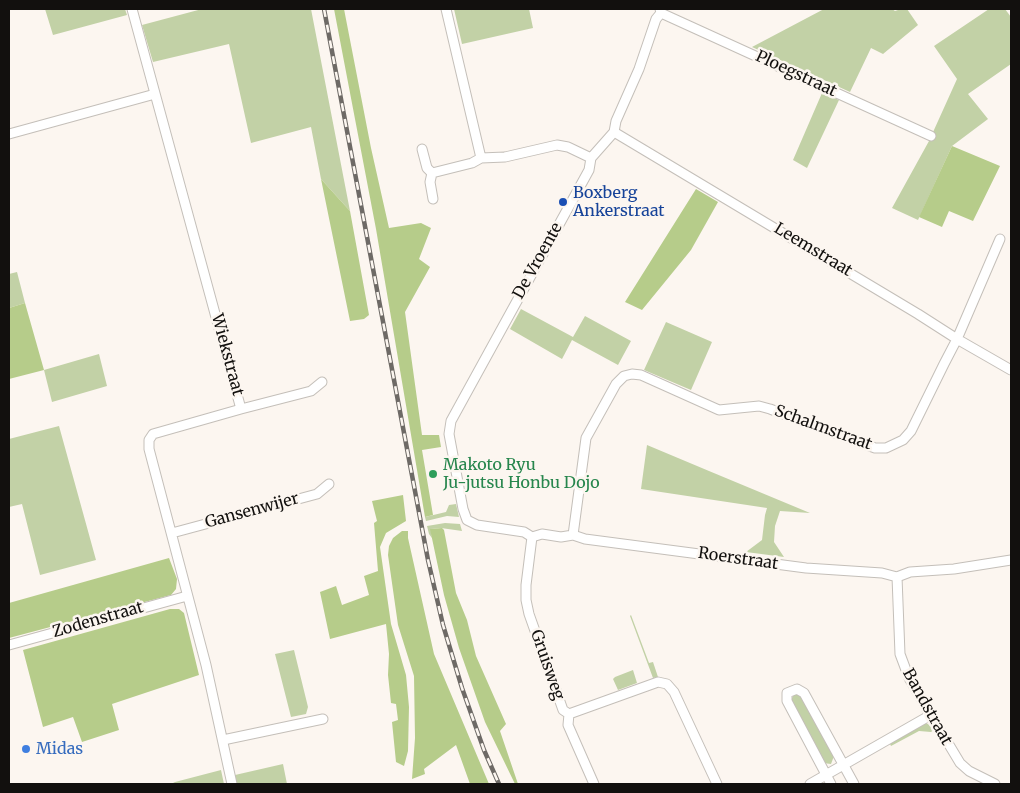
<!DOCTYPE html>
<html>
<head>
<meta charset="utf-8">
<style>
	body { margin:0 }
	#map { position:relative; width:1020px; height:793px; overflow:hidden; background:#fcf6f0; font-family:Merriweather,serif }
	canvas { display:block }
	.frame { position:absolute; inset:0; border:10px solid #12100e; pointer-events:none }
</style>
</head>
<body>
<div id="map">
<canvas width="1020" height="793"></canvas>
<div class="frame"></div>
</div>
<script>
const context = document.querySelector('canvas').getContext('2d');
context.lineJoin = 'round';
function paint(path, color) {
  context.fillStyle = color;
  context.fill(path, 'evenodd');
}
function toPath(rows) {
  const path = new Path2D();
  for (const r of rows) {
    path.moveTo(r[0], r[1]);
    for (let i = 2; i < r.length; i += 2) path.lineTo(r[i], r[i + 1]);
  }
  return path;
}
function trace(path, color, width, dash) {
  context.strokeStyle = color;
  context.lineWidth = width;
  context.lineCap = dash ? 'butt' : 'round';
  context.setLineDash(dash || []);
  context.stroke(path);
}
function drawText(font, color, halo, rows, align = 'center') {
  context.font = font + ' Merriweather,serif';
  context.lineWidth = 5;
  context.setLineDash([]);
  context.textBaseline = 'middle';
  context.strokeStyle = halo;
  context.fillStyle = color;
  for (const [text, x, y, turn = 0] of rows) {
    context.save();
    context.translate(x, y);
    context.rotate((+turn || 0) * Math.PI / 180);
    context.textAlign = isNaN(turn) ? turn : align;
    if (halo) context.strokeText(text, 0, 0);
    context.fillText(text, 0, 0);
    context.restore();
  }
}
const green = toPath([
	[45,9,125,9,127,15,53,35],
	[202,9,311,9,350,211,321,179,311,127,251,143,229,44,153,62,142,25],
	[454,9,529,9,533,28,462,44],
	[824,9,892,9,895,11,901,9,907,9,918,25,883,54,871,48,850,92,752,47],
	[989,9,1005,9,1011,17,1011,64,968,94,988,119,952,146,918,220,892,208,929,141,957,79,934,46],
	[822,93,839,100,807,168,793,160],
	[17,272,25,303,9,308,9,274],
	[521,309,573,337,585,316,631,341,618,365,572,340,562,359,510,329],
	[666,322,712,342,691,390,644,370],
	[99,354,107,386,52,402,44,370],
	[59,426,96,560,40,575,22,504,9,507,9,439],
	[647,445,709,471,810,513,780,511,775,526,774,542,784,557,746,552,762,540,765,515,767,508,641,489],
	[456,504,459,517,447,516,426,521,425,517,446,512,449,505],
	[445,523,460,524,462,531,441,528,431,529,432,538,429,534,427,526],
	[631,615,649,663,653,662,658,677,653,678,630,616],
	[294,650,308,707,306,714,291,717,275,654],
	[633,670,637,683,618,690,613,679,615,677],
	[794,694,798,694,802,697,834,756,831,764,823,763,791,700],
	[925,723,928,724,935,729,931,732,919,731,891,746,889,742],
	[283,764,287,784,237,784,235,775],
	[221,770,224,784,171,784,175,782]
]);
const forest = toPath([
	[334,9,344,9,371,148,389,228,421,223,431,228,419,259,430,267,405,312,422,435,439,435,441,447,422,450,433,515,425,517,376,229],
	[952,146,1000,166,973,221,949,211,942,227,919,217],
	[321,179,350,211,369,315,364,319,350,321],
	[696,189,718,202,691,250,642,310,625,302],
	[25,303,44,370,9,379,9,308],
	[403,495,406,521,386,533,380,547,391,624,406,675,409,707,408,751,404,766,396,762,392,722,398,720,396,704,391,703,388,675,389,654,386,624,330,639,320,592,336,586,342,605,369,595,364,576,378,571,374,523,377,521,372,501],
	[442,528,444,530,456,593,467,620,476,656,506,724,500,731,518,784,515,784,485,722,459,648,444,595,430,529],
	[402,531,408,531,408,538,434,654,489,784,470,784,456,745,424,769,425,774,412,779,415,738,414,676,398,625,388,555,389,546,393,538],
	[169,558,177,579,176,589,171,595,9,638,9,603],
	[170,609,179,609,184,613,199,675,112,704,119,730,82,742,73,717,43,727,23,650]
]);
const minor = toPath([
	[132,9,241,409,153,434,149,440,149,449,206,665,232,784],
	[446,9,481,158],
	[660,9,661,13,656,19,639,69,616,121,614,132,591,158,589,170,451,421,449,434,463,509,467,520,477,525,524,532,532,537,542,534,561,537,573,535,585,539,806,568,882,573,897,577,910,572,954,569,1011,560],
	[661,13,931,136],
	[614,132,918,314,957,339,1011,370],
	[9,134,155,94],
	[422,149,427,168,432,173,430,182,433,199],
	[432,173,472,163,481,158,505,157,557,145,568,147,591,158],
	[241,409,311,391,322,382],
	[172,533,317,494,329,484],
	[573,535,586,438,616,384,624,376,632,374,641,375,719,410,759,406,770,409,875,448,886,448,903,440,911,431,944,364,957,339,1000,239],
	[532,537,526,585,526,600,529,614,563,710,569,714,568,725,594,784],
	[897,577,900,654,909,678,926,707,929,716,936,723,960,763,969,771,995,784],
	[9,645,187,596],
	[569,714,658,682,667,684,674,692,717,784],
	[223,740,323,719],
	[810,784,929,716],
	[831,784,787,701,787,693,797,689,804,693,854,784]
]);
const rail = toPath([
	[324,9,428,560,443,625,462,688,484,750,499,784]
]);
const markers = [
	[563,202,5,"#1a4fb4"],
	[433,474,5,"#2e9e5b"],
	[26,749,5,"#3f7fe0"]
];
const streetNames = [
	["Ploegstraat",796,74,25],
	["Leemstraat",813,250,31],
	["De Vroente",538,261,-61],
	["Wiekstraat",227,355,75],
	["Schalmstraat",823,428,20],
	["Gansenwijer",252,511,-15],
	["Roerstraat",738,559,8],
	["Zodenstraat",98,620,-16],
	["Gruisweg",547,665,71],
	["Bandstraat",927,707,61]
];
const transitNames = [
	["Boxberg",573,193],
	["Ankerstraat",573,211]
];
const leisureNames = [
	["Makoto Ryu",443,465],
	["Ju-jutsu Honbu Dojo",443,483]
];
const shopNames = [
	["Midas",36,749]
];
paint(green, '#c2d1a6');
paint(forest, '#b6cc8a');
trace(minor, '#c4bfb9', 11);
trace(minor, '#fff', 9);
trace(rail, '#6e6a66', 4.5);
trace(rail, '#fcf6f0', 2.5, [8]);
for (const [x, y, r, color] of markers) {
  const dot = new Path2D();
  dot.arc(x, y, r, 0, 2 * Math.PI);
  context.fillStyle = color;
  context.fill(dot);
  trace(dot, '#fcf6f0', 2);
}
drawText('16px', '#12100e', '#fcf6f0', streetNames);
drawText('16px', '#164399', '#fcf6f0', transitNames, 'left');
drawText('16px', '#27864d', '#fcf6f0', leisureNames, 'left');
drawText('16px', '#366cbe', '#fcf6f0', shopNames, 'left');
</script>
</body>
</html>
